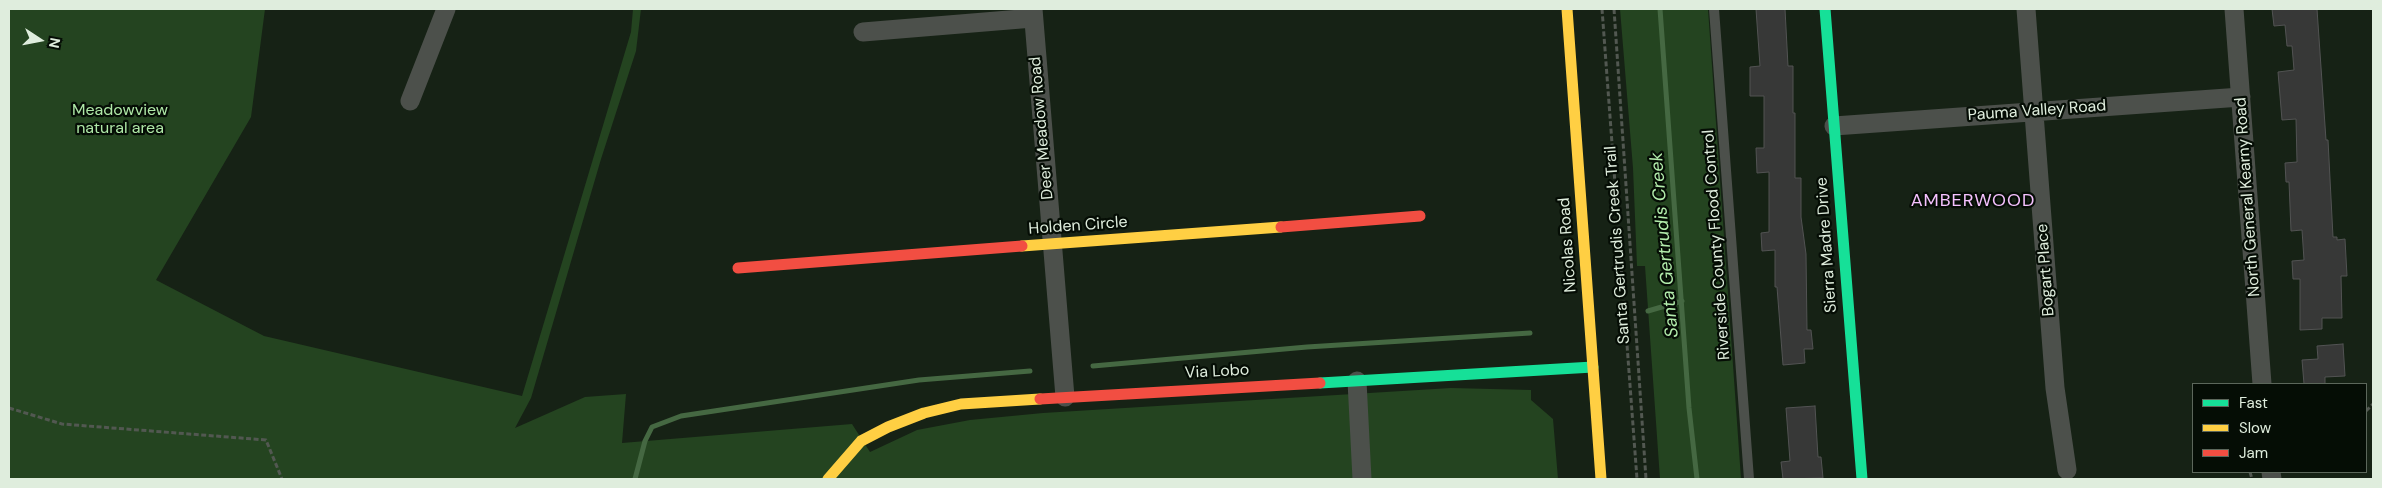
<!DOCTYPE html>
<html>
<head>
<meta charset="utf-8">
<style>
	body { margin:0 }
	#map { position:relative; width:2382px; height:488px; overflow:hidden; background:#162215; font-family:"DM Sans",sans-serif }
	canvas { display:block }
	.frame { position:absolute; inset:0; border:10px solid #dfeddd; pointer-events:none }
	.legend { position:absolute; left:2192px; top:383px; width:175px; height:90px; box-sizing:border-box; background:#050d05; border:1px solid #5c675b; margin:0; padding:6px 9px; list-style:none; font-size:15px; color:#dfeddd }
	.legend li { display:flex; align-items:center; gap:10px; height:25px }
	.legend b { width:25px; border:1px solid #5c675b }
	.north { position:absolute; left:15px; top:15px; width:50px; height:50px; -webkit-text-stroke:4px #050d05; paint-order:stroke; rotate:101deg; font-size:14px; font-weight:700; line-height:20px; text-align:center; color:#dfeddd }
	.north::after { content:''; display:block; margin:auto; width:18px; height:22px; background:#dfeddd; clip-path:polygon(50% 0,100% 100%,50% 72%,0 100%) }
</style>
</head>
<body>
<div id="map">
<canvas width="2382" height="488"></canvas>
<div class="frame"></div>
<ul class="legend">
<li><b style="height:6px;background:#16e098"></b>Fast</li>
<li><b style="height:6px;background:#ffcf43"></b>Slow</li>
<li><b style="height:6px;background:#f24e42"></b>Jam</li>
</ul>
<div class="north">N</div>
</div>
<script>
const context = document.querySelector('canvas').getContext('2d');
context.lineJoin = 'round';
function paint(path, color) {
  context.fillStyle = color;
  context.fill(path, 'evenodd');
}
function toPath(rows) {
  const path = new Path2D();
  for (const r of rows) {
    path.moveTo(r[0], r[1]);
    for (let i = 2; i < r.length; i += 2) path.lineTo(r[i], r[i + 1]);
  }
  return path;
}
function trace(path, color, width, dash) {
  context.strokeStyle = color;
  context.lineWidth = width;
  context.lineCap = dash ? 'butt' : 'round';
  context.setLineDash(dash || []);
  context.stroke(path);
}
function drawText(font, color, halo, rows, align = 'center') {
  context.font = font + ' "DM Sans",sans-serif';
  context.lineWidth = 4.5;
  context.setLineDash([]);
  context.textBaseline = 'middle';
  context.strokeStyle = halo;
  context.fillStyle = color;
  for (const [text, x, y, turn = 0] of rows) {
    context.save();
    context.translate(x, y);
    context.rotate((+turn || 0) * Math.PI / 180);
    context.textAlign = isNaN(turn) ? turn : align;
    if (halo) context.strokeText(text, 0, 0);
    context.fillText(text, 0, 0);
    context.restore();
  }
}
const green = toPath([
	[9,9,265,9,251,117,156,280,264,336,522,396,631,32,633,9,641,9,636,51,601,159,531,398,515,428,585,397,626,394,622,443,852,424,870,452,917,430,970,420,1043,413,1451,388,1531,390,1531,400,1553,419,1558,479,9,479],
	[1620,9,1708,9,1741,479,1660,479,1645,266,1637,266,1633,168]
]);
const stream = toPath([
	[1660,9,1689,408,1697,479],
	[1648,311,1682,301],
	[1093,366,1307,347,1530,333],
	[635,479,645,441,652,427,681,416,919,380,1030,371]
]);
const building = toPath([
	[1756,9,1785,9,1788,66,1793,66,1793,113,1795,113,1795,178,1801,178,1801,217,1806,254,1807,330,1811,330,1813,349,1804,349,1805,363,1783,365,1777,287,1775,287,1775,250,1762,251,1761,233,1769,232,1769,172,1757,173,1756,148,1764,148,1764,96,1750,96,1750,67,1760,66,1756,9],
	[2272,9,2317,9,2326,140,2328,140,2333,237,2337,237,2337,240,2345,239,2347,276,2341,276,2342,318,2322,318,2322,329,2300,330,2300,279,2293,279,2292,261,2304,260,2302,230,2291,231,2289,182,2286,182,2285,163,2297,162,2296,119,2282,120,2278,72,2294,70,2292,46,2287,46,2285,25,2274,26,2272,9],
	[2343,344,2345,376,2325,377,2325,384,2304,384,2302,360,2318,359,2317,346,2343,344],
	[1815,406,1818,457,1821,457,1823,478,1783,479,1781,462,1790,461,1786,408,1815,406]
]);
const path = toPath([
	[1602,9,1637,479],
	[1614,9,1646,479],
	[9,408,62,424,266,440,282,479],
	[2366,411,2373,404],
	[2250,472,2252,479]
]);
const lane = toPath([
	[1714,9,1749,479]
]);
const street = toPath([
	[1033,9,1065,397],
	[2026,9,2055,388,2067,470],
	[2234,9,2262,384],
	[863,32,1033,18],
	[410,101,446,9],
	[1834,126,2241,97],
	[1357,381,1362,479],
	[2271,472,2272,479]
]);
const fast = toPath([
	[1825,9,1862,479],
	[1320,383,1593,367]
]);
const slow = toPath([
	[1567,9,1601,479],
	[1022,246,1281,227],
	[828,479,861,441,888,427,924,413,961,404,1040,399]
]);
const jam = toPath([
	[1281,227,1420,216],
	[738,268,1022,246],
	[1040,399,1320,383]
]);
const parkNames = [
	["Meadowview",120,111],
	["natural area",120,129]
];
const streetNames = [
	["Pauma Valley Road",2037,111,-4],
	["Deer Meadow Road",1042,128,-95],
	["North General Kearny Road",2248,197,-94],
	["Holden Circle",1078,226,-4],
	["Nicolas Road",1568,245,-94],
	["Santa Gertrudis Creek Trail",1618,245,-94],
	["Riverside County Flood Control",1717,245,-94],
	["Sierra Madre Drive",1827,245,-94],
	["Bogart Place",2046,270,-94],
	["Via Lobo",1217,372,-3]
];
const neighbourhoodNames = [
	["AMBERWOOD",1973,201]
];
const waterNames = [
	["Santa Gertrudis Creek",1665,245,-95]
];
paint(green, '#244420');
trace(stream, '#456842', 5);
paint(building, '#373837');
trace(building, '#525353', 1);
trace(path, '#525851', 3, [5, 2.5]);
trace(lane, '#4c504b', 10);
trace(street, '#4c504b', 19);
trace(fast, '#16e098', 11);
trace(slow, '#ffcf43', 11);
trace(jam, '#f24e42', 11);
drawText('16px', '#afe8a7', '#050d05', parkNames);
drawText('16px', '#dfeddd', '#050d05', streetNames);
context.letterSpacing = '1px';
drawText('18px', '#f5c1fe', '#050d05', neighbourhoodNames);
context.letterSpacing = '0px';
drawText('italic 18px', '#b3edac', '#050d05', waterNames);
</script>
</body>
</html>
